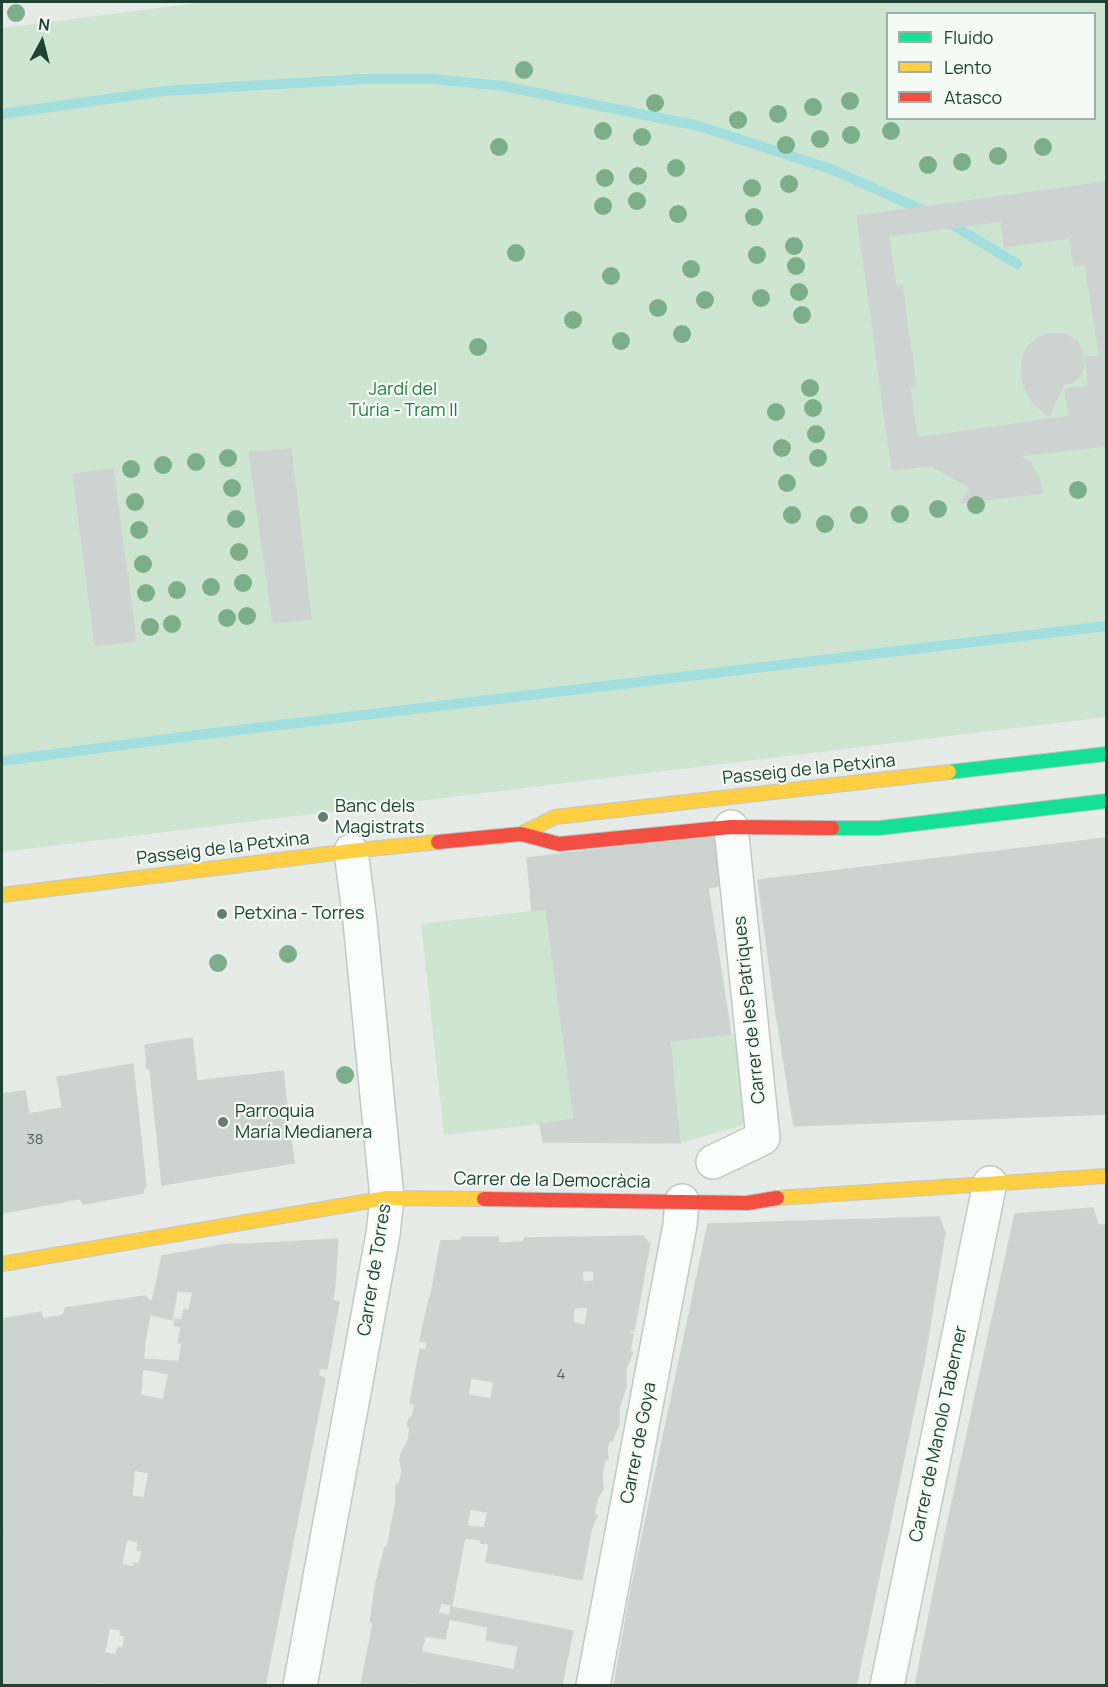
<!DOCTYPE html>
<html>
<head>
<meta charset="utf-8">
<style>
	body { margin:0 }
	#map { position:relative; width:1108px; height:1687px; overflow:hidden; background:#e6ebe8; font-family:Manrope,sans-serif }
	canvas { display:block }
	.frame { position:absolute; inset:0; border:3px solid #204234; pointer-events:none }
	.legend { position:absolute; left:886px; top:12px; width:210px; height:108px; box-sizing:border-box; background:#f4faf6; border:2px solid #9fb0a8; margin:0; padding:8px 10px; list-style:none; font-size:18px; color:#204234 }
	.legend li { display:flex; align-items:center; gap:12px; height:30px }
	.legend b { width:30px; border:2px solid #9fb0a8 }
	.north { position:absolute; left:12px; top:12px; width:60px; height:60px; -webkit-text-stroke:4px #f4faf6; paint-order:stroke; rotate:7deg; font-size:16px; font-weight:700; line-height:24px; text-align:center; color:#204234 }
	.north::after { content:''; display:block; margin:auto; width:21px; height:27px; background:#204234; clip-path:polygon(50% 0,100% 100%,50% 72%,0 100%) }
</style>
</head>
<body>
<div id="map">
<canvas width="1108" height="1687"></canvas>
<div class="frame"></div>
<ul class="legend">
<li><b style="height:8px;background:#16e098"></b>Fluido</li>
<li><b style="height:8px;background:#ffcf43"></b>Lento</li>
<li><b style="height:8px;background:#f24e42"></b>Atasco</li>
</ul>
<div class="north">N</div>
</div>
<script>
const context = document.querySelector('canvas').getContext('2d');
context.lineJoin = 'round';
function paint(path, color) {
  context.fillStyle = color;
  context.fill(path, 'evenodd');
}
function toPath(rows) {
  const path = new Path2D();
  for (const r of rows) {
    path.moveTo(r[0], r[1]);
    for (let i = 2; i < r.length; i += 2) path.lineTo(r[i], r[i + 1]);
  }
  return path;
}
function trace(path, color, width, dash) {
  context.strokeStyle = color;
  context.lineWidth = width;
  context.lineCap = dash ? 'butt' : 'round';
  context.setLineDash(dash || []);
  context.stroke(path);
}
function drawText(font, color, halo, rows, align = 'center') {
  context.font = font + ' Manrope,sans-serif';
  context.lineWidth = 4.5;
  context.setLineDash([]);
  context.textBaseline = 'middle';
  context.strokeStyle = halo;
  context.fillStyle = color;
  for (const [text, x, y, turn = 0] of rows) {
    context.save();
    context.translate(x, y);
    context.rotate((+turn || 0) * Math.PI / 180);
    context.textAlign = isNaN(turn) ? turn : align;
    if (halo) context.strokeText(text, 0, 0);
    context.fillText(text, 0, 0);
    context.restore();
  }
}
const green = toPath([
	[205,2,1106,2,1106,717,2,852,2,28],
	[888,14,1094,14,1094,118,888,118],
	[546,909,574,1119,540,1124,444,1135,421,924],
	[731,1034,742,1035,755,1122,680,1143,670,1041]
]);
const stream = toPath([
	[2,114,164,91,364,79,433,79,503,86,699,126,831,169,929,213],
	[946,221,1017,264],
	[2,761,205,734,1106,626]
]);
const building = toPath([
	[1106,182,1106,288,1089,290,1084,254,1091,254,1085,210,889,236,896,286,902,285,906,316,872,321,857,216,1106,182],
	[1085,210,1091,254,1084,254,1086,264,1074,266,1070,238,1004,247,1001,221,1085,210],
	[1106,288,1106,331,1096,332,1089,290,1106,288],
	[906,316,912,356,877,362,872,321,906,316],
	[1106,331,1106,366,1101,367,1096,332,1106,331],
	[1052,333,1065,334,1077,341,1082,350,1084,360,1083,370,1079,377,1072,383,1064,384,1049,416,1032,402,1025,389,1021,375,1022,362,1026,348,1038,337,1052,333],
	[912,356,916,386,910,387,917,438,1106,411,1106,446,892,470,877,362,912,356],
	[1099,356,1101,367,1106,366,1106,411,1069,416,1065,389,1089,386,1085,357,1099,356],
	[291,449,311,619,273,623,249,452,291,449],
	[1019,456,1030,462,1038,476,1043,493,960,503,971,488,932,466,1019,456],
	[113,469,136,641,95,646,73,474,113,469],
	[722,834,727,884,708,888,731,1034,670,1041,680,1143,543,1142,540,1124,574,1119,546,909,532,911,527,858,722,834],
	[1106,838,1106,1114,794,1126,774,1000,758,880,1106,838],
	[192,1038,197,1081,283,1071,294,1163,162,1185,150,1069,147,1069,145,1045,192,1038],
	[133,1064,146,1187,144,1188,143,1193,83,1204,81,1199,78,1199,57,1077,133,1064],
	[25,1091,29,1114,62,1108,78,1199,8,1212,2,1167,2,1094,25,1091],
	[2,1167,8,1212,2,1213,2,1167],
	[1093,1208,1098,1225,1106,1225,1106,1686,915,1686,944,1540,1015,1214,1093,1208],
	[939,1217,945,1233,924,1362,856,1686,614,1686,632,1585,708,1224,939,1217],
	[644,1236,644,1239,647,1240,647,1243,650,1243,634,1331,630,1331,629,1333,585,1325,588,1307,574,1308,573,1323,508,1311,520,1242,524,1242,524,1238,644,1236],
	[582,1271,594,1271,594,1281,583,1282,582,1271],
	[461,1237,498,1237,499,1243,520,1242,498,1358,427,1345,427,1342,420,1341,429,1299,430,1299,441,1241,462,1240,461,1237],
	[338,1239,335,1285,333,1298,244,1288,249,1244,338,1239],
	[229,1244,249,1244,245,1291,216,1294,155,1289,162,1256,229,1244],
	[244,1288,333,1298,332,1300,339,1302,327,1369,320,1368,319,1372,179,1361,182,1343,178,1343,181,1327,174,1325,175,1319,182,1320,184,1309,189,1310,193,1292,216,1294,245,1291,244,1288],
	[155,1289,177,1291,172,1320,149,1314,155,1289],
	[145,1296,150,1301,153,1300,145,1340,130,1521,96,1526,59,1316,63,1315,66,1308,145,1296],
	[508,1311,633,1334,630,1351,633,1352,626,1368,626,1387,619,1408,619,1424,612,1441,487,1418,508,1311],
	[41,1312,43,1319,59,1316,96,1526,8,1541,2,1505,2,1319,41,1312],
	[427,1345,498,1358,494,1382,471,1378,468,1395,491,1399,486,1423,414,1409,415,1405,410,1403,420,1349,426,1350,427,1345],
	[144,1359,319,1372,318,1375,325,1379,265,1686,110,1686,99,1683,105,1653,116,1655,118,1647,123,1648,125,1636,120,1635,121,1630,110,1628,122,1565,134,1567,134,1563,139,1564,142,1551,137,1550,138,1542,127,1540,130,1521,132,1496,144,1498,149,1473,134,1470,141,1395,163,1400,169,1374,143,1369,144,1359],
	[414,1409,486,1423,487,1418,609,1440,607,1448,608,1459,605,1459,602,1475,603,1489,597,1500,594,1515,597,1516,591,1530,470,1509,469,1515,396,1502,396,1484,399,1485,402,1471,400,1460,401,1454,408,1441,410,1427,407,1426,409,1419,413,1416,414,1409],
	[396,1502,469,1515,452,1605,441,1603,438,1613,450,1616,445,1639,425,1636,421,1652,416,1651,409,1686,361,1686,373,1623,370,1622,376,1582,385,1547,387,1548,396,1502],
	[2,1505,8,1541,2,1542,2,1505],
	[488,1512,591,1530,582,1580,486,1562,489,1544,481,1543,481,1540,465,1538,467,1526,484,1528,488,1512],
	[130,1521,98,1686,2,1686,2,1542,130,1521],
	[451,1607,573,1631,563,1679,514,1670,518,1646,486,1640,488,1627,449,1619,451,1607],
	[416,1651,563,1679,562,1686,409,1686,416,1651]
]);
const street = toPath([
	[713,1162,763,1138,731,827],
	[300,1686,383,1234,387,1198,360,921,351,851],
	[593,1686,680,1225,682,1201],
	[887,1686,990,1183]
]);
const fast = toPath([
	[949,772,1106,754],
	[832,828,880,828,1106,801]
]);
const slow = toPath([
	[521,834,555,817,949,772],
	[2,895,351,851,438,842],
	[777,1198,1106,1176],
	[2,1264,387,1198,484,1199]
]);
const jam = toPath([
	[438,842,521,834,559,844,731,827,832,828],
	[484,1199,747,1203,777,1198]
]);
const trees = [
	[16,13],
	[524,70],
	[850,101],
	[655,103],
	[813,107],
	[778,114],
	[738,120],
	[603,131],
	[891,131],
	[851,135],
	[642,137],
	[820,139],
	[786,145],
	[499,147],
	[1043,147],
	[998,156],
	[962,162],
	[928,165],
	[676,168],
	[638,176],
	[605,178],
	[789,184],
	[752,188],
	[637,201],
	[603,206],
	[678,214],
	[754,217],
	[794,246],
	[516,253],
	[757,255],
	[796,266],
	[691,269],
	[611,276],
	[799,292],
	[761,298],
	[705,300],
	[658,308],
	[802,315],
	[573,320],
	[682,334],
	[621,341],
	[478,347],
	[810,388],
	[813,408],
	[776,412],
	[816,434],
	[782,448],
	[228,458],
	[818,458],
	[196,462],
	[163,465],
	[131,469],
	[787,483],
	[232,488],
	[1078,490],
	[135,502],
	[976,505],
	[938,509],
	[900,514],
	[792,515],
	[859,515],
	[236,519],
	[825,524],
	[139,530],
	[239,552],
	[143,564],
	[243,583],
	[211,587],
	[177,590],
	[146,593],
	[247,616],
	[227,618],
	[172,624],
	[150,627],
	[288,954],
	[218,963],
	[345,1075]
];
const markers = [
	[323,817,6,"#657d73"],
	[222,914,6,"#657d73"],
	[223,1122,6,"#657d73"]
];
const numberNames = [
	["38",35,1140],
	["4",561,1375]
];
const parkNames = [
	["Jardí del",403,390],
	["Túria - Tram II",403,411]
];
const streetNames = [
	["Passeig de la Petxina",809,770,-6],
	["Passeig de la Petxina",223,849,-7],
	["Carrer de les Patriques",750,1010,-96],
	["Carrer de la Democràcia",552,1181,1],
	["Carrer de Torres",375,1270,-81],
	["Carrer de Manolo Taberner",939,1434,-78],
	["Carrer de Goya",639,1443,-79]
];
const poiNames = [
	["Banc dels",335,807],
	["Magistrats",335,828],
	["Petxina - Torres",234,914],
	["Parroquia",235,1112],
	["María Medianera",235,1133]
];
paint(green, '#cee6d1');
trace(stream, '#a3dede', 10);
paint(building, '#ccd3d0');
trace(building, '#ced5d1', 1.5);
trace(street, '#c3c8c5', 36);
trace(fast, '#c1c9c5', 16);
trace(slow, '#c1c9c5', 16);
trace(jam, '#c1c9c5', 16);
trace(street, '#fbfcfc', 33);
trace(fast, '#16e098', 14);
trace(slow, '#ffcf43', 14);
trace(jam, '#f24e42', 14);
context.fillStyle = '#7cae89';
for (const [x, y] of trees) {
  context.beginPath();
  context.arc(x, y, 9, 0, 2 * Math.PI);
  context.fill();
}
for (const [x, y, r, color] of markers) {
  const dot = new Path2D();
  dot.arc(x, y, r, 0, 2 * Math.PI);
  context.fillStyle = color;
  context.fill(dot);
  trace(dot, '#f4faf6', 2);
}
drawText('15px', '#4c675c', null, numberNames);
drawText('18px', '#267d3b', '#f4faf6', parkNames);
drawText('18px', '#204234', '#f4faf6', streetNames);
drawText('18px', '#204234', '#f4faf6', poiNames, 'left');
</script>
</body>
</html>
